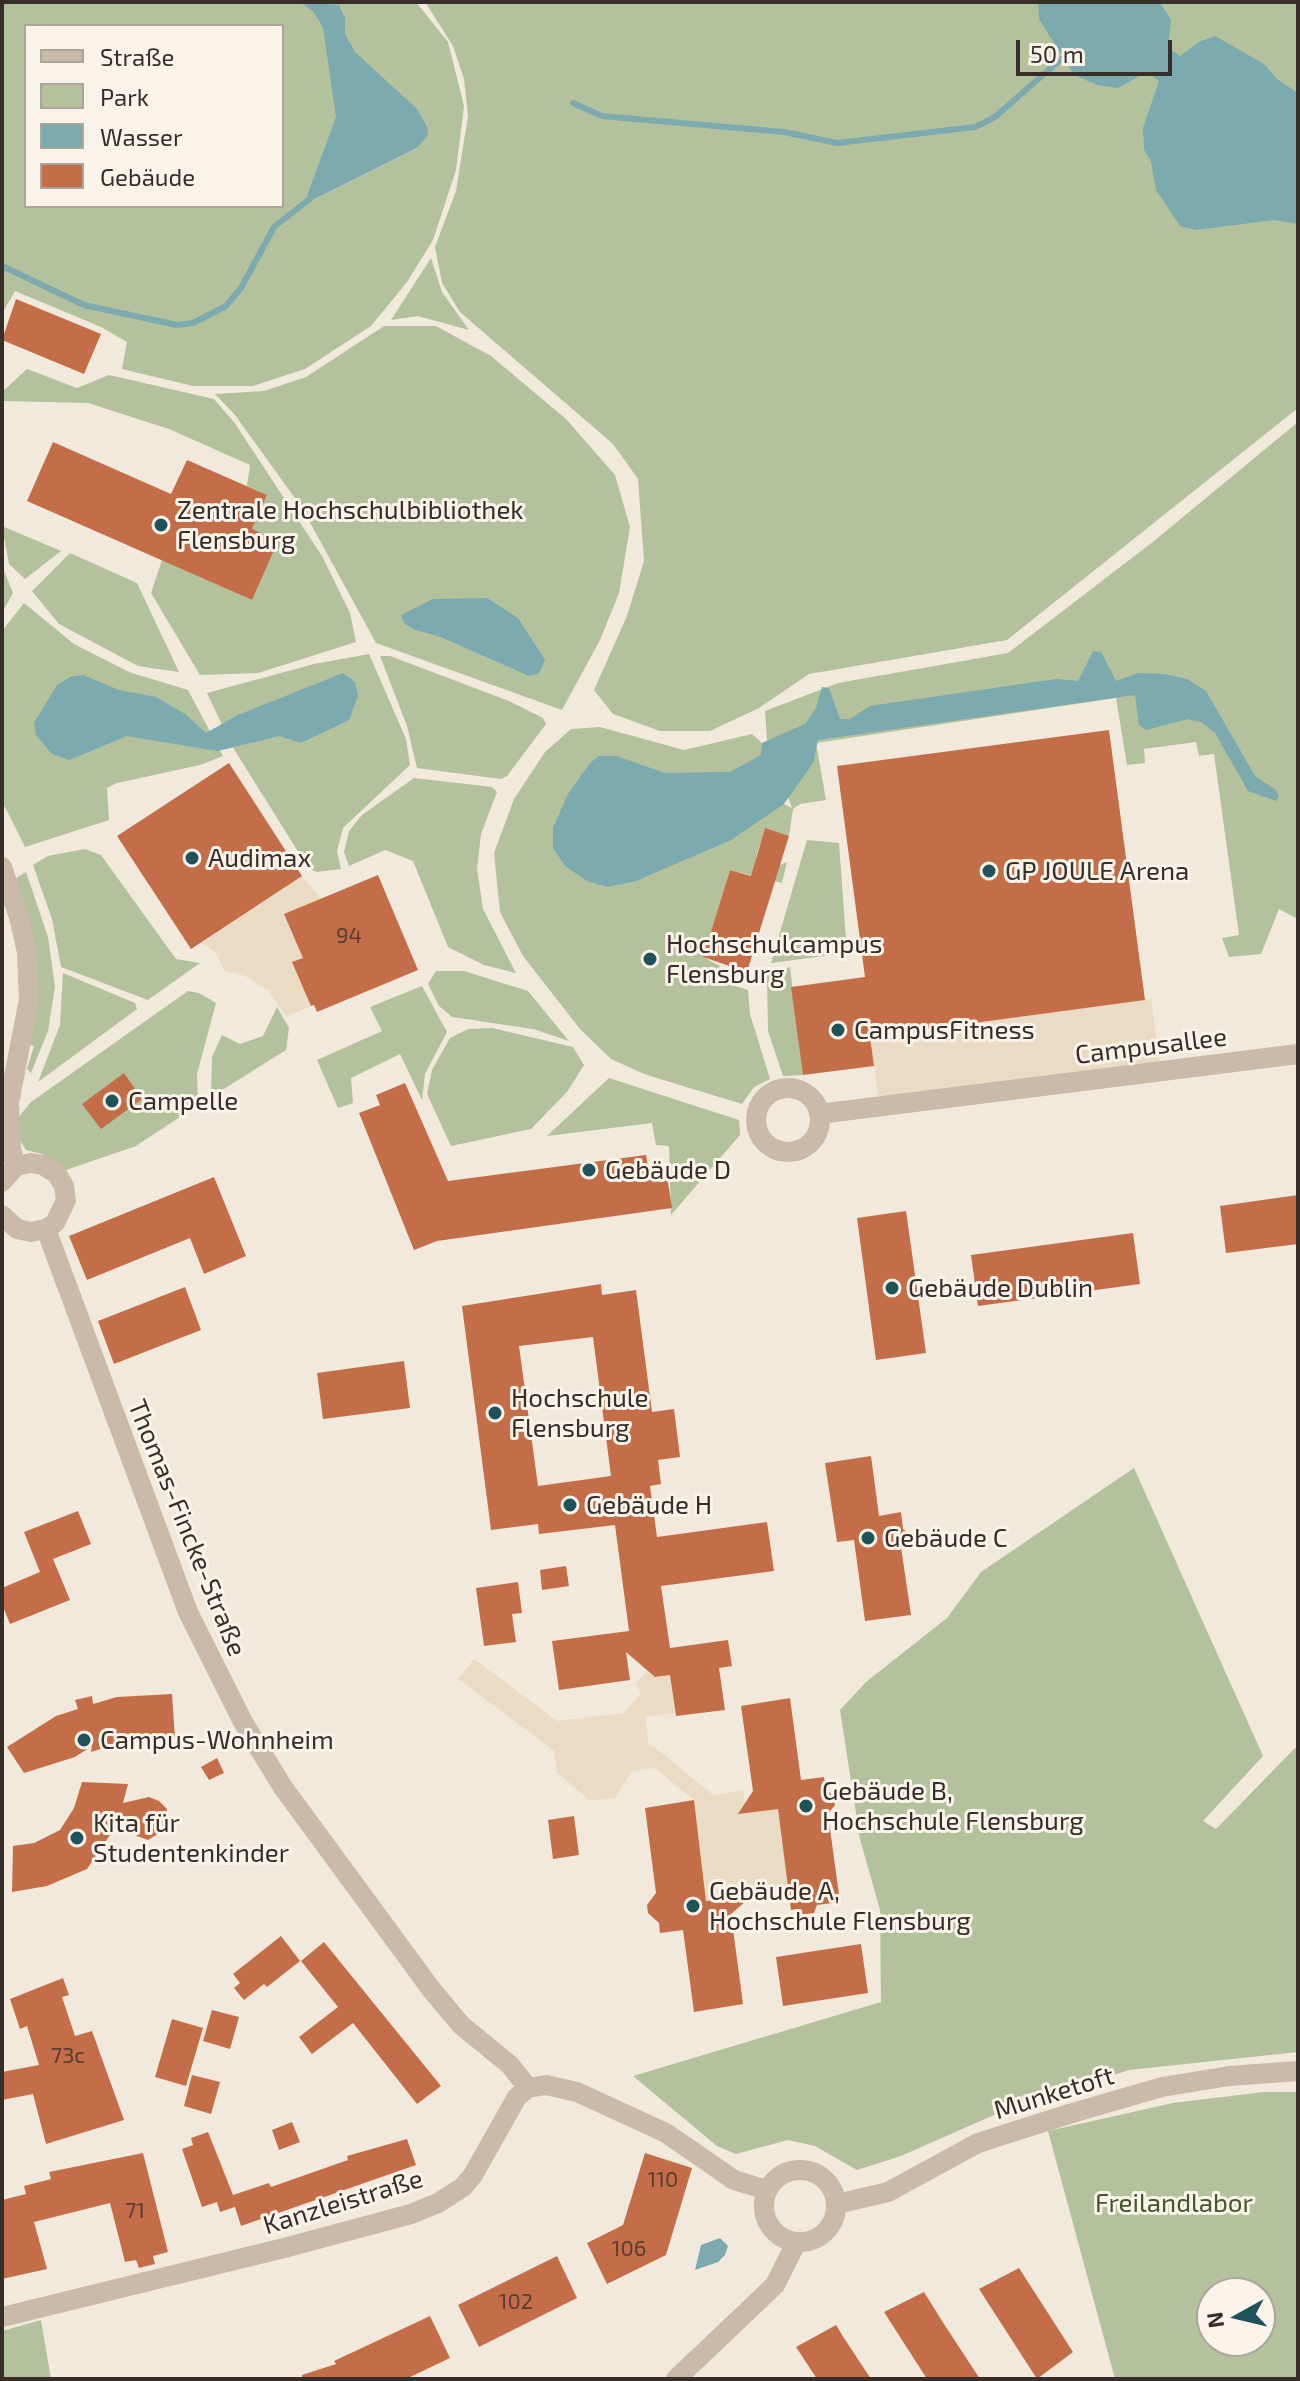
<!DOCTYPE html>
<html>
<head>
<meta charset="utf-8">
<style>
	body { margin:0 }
	#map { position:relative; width:1300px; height:2381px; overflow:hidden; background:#f2e9dd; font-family:"Exo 2",sans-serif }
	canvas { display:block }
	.frame { position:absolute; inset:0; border:4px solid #372e29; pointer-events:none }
	.legend { position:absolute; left:24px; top:24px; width:260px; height:184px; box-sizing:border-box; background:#faf3ea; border:2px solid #aca49d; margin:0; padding:10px 14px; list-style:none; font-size:24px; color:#372e29 }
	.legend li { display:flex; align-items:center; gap:16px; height:40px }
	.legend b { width:40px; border:2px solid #aca49d }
	.north { position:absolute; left:1196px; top:2277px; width:80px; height:80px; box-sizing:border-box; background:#faf3ea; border:2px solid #aca49d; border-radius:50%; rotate:262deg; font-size:22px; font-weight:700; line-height:32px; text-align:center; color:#372e29 }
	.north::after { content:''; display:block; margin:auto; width:28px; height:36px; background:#1f5259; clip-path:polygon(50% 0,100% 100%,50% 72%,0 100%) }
	.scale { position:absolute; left:1016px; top:40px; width:156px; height:36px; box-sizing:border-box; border:4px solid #372e29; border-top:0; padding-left:10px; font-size:24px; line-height:28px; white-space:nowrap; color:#372e29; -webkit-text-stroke:6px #faf3ea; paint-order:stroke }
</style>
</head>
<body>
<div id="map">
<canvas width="1300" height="2381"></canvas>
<div class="frame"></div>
<ul class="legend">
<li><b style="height:10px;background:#cabaa9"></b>Straße</li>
<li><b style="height:22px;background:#b3c19d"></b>Park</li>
<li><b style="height:22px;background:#7caaaf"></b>Wasser</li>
<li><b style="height:22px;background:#c46e49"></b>Gebäude</li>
</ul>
<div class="north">N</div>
<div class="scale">50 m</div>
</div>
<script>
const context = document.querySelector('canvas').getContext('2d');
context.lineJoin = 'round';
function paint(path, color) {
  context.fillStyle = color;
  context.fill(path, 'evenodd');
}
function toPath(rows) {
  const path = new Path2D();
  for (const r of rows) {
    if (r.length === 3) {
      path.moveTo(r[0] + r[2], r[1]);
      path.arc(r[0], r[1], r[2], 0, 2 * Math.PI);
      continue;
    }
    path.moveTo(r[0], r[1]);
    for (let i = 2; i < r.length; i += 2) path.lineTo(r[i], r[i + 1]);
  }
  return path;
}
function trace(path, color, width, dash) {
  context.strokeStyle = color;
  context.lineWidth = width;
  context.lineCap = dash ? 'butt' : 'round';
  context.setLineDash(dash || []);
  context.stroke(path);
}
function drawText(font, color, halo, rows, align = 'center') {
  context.font = font + ' "Exo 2",sans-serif';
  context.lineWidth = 6;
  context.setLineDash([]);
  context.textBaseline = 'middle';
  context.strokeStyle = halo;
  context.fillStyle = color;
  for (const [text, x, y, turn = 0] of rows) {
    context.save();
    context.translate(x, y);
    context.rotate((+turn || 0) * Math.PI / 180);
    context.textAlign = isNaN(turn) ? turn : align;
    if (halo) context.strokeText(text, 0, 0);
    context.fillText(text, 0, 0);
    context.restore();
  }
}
const green = toPath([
	[2,2,416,2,448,42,464,106,456,170,433,240,407,282,371,326,305,369,253,386,193,386,122,369,127,342,101,327,15,291,3,312],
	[26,26,282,26,282,206,26,206],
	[425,2,1298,2,1298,408,1007,640,809,674,759,708,710,731,660,731,613,714,594,690,627,616,644,561,638,479,613,444,460,312,442,283,435,247,456,191,468,116,464,79,453,46],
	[431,258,442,292,469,330,418,316,391,320],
	[384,326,436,326,491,356,566,419,615,475,630,527,619,593,600,640,562,710,376,643,302,508,235,415,215,394,264,391,306,377],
	[27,369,77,388,109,375,214,399,234,422,322,556,350,613,356,642,258,673,200,675,151,593,162,560,252,600,252,529,267,495,247,486,250,465,169,429,88,403,2,401,2,392],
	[1298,422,1298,919,1279,909,1261,954,1229,957,1222,938,1239,935,1214,754,1199,756,1196,742,1144,749,1145,763,1127,765,1116,698,816,743,826,800,800,804,793,809,789,836,765,829,756,857,780,865,787,862,782,883,730,870,703,957,720,966,719,981,748,990,750,1014,770,1079,754,1087,742,1104,644,1074,611,1059,580,1029,523,956,500,912,494,853,514,799,545,752,571,729,600,727,684,750,752,734,762,743,784,804,792,808,767,740,765,711,838,683,1008,653,1154,541],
	[2,526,61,551,25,579,9,564],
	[70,553,137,583,179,672,138,666,59,624,32,591],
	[2,566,13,593,2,613],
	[24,603,74,644,129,672,188,690,223,756,200,765,117,783,107,788,109,820,25,847,2,801,2,631],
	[369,654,406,739,410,765,343,828,337,851,341,869,317,872,309,869,232,746,207,693,314,664],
	[380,656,390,656,509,701,543,718,546,724,507,776,501,779,417,768,407,726],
	[414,778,492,787,497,792,481,834,477,869,483,909,516,973,484,965,448,947,413,861,385,850,349,866,344,852,349,831,362,815],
	[807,840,839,843,847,953,771,963],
	[85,849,101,855,176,959,200,963,148,1000,61,967,52,919,33,865,48,856],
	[26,872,48,937,55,987,48,1031,31,1073,27,1069,34,1046,27,1044,27,915,16,878],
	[790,967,803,1075,783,1076,768,1031,767,974],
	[436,971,464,971,528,991,569,1041,533,1029,452,1017,439,1006,428,984],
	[63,973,135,1003,137,1009,38,1082,60,1025],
	[422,986,447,1032,425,1074,422,1100,400,1054,351,1078,353,1103,338,1108,317,1060,382,1031,370,1007],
	[188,991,199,993,216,1003,197,1074,198,1105,136,1146,66,1170,42,1154,26,1150,16,1134,17,1119,31,1102],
	[277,1007,289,1028,286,1050,211,1097,212,1057,222,1035,240,1044,263,1036],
	[492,1028,573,1047,584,1065,567,1092,531,1129,451,1146,427,1094,432,1070,450,1038,468,1029],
	[609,1078,739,1120,740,1135,671,1215,669,1146,656,1145,652,1123,547,1136],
	[1134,1468,1263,1756,1203,1821,1216,1829,1298,1745,1298,2052,1129,2070,1003,2111,901,2156,857,2170,815,2146,788,2140,736,2154,717,2146,633,2076,881,2002,880,1910,860,1839,840,1710,866,1682,947,1618,981,1572],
	[1264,2092,1298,2092,1298,2379,1115,2379,1048,2131,1173,2103],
	[1212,2293,1260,2293,1260,2341,1212,2341],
	[41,2320,51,2379,2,2379,2,2331]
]);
const plaza = toPath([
	[302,876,321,899,285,915,303,958,293,963,311,1006,286,1017,269,991,245,976,225,971,215,952,201,942],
	[1151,999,1161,1071,880,1108,870,1037],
	[474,1659,557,1721,623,1713,641,1694,636,1683,647,1671,655,1677,670,1675,675,1713,645,1717,649,1747,652,1745,713,1795,743,1790,746,1810,777,1804,789,1889,715,1899,707,1906,694,1800,655,1768,632,1771,615,1798,590,1801,557,1772,554,1751,458,1679]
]);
const water = toPath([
	[300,2,339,5,345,18,345,34,355,52,417,109,427,127,428,135,418,147,316,198,307,196,336,117,323,28,314,12],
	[1038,2,1160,2,1171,20,1168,48,1180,56,1199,42,1215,36,1264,64,1277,79,1298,93,1298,224,1274,220,1196,230,1180,226,1156,190,1151,162,1144,149,1143,128,1159,81,1147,72,1118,88,1097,85,1074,75,1039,19],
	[487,598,518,618,545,660,539,673,529,676,441,637,416,630,405,624,401,615,433,599],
	[1093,651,1101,652,1116,681,1138,673,1165,674,1187,679,1206,691,1255,776,1276,790,1279,796,1276,801,1248,791,1215,733,1201,722,1188,719,1146,730,1139,725,1135,695,818,740,813,763,784,804,731,840,636,881,608,887,587,881,565,866,553,848,553,828,568,794,590,763,599,756,616,756,665,773,730,772,761,755,762,743,805,724,816,708,822,687,829,688,840,719,850,719,870,706,1056,679,1078,681],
	[343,673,355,682,358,696,349,720,301,743,279,736,218,751,127,736,69,760,52,754,36,735,34,723,57,685,70,677,83,675,119,690,156,697,185,714,206,733,238,715],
	[720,2238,728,2246,725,2255,718,2262,695,2270,701,2245]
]);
const stream = toPath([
	[573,103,602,116,784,132,837,143,975,127,995,117,1061,59],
	[2,266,84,305,177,325,193,323,226,306,241,288,274,227,312,197]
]);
const building = toPath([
	[16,299,101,334,84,374,2,340],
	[53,442,171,494,187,460,267,495,252,529,278,541,252,600,27,501],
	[1109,730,1145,1000,870,1037,874,1066,803,1075,791,987,865,977,837,766],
	[229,763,302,876,191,949,117,836],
	[765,828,789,836,747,972,703,957,730,870,751,876],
	[378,875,418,970,317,1012,314,1005,311,1006,292,962,303,958,284,914],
	[124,1073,142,1099,101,1129,82,1104],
	[405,1083,448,1181,646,1155,650,1178,667,1176,672,1208,437,1241,414,1250,359,1113,380,1105,376,1095],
	[214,1177,246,1256,204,1274,190,1238,87,1280,69,1236],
	[1298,1195,1298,1244,1226,1253,1220,1206],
	[906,1211,926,1353,876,1360,857,1218],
	[1133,1233,1140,1284,978,1306,971,1255],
	[601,1284,602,1295,636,1290,652,1412,674,1409,680,1457,658,1460,661,1484,650,1486,657,1537,767,1522,774,1571,661,1586,670,1648,728,1640,732,1666,719,1668,725,1710,676,1716,670,1675,655,1677,626,1652,630,1680,559,1690,552,1641,629,1631,615,1525,539,1534,538,1524,491,1530,462,1306],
	[593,1337,611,1476,538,1486,519,1346],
	[185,1287,201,1330,114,1364,98,1321],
	[404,1361,410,1408,323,1419,317,1373],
	[871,1456,879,1516,901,1512,903,1529,922,1544,901,1547,911,1615,865,1621,854,1540,837,1542,825,1463],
	[78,1511,91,1544,53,1559,70,1600,10,1624,2,1604,2,1588,40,1572,24,1532],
	[566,1566,569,1586,542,1590,540,1570],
	[518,1582,522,1613,512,1614,516,1642,484,1646,476,1588],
	[172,1694,175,1738,125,1741,91,1752,92,1746,75,1757,24,1773,7,1747,56,1716,78,1709,75,1700,92,1696,93,1704,117,1697],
	[790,1698,801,1780,824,1777,826,1789,834,1797,835,1805,828,1814,840,1902,817,1905,814,1913,798,1915,797,1909,791,1910,778,1809,738,1814,753,1791,741,1706],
	[217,1758,224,1773,209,1780,201,1767],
	[82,1782,128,1784,123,1803,149,1797,159,1801,167,1809,166,1829,148,1840,137,1836,120,1820,87,1869,47,1886,12,1892,13,1846,34,1843,60,1830,74,1808],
	[694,1800,706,1901,753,1895,731,1914,743,2004,694,2012,683,1930,660,1933,659,1923,648,1913,647,1905,656,1893,645,1808],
	[574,1816,579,1855,553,1859,548,1820],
	[281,1936,300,1961,267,1987,264,1984,244,2000,234,1988,240,1983,233,1974],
	[324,1942,441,2086,417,2104,353,2023,312,2054,299,2037,338,2007,301,1961],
	[861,1944,868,1993,783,2006,776,1957],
	[63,1978,69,1995,62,1997,75,2036,92,2031,124,2120,46,2144,33,2094,2,2100,2,2072,39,2065,27,2026,20,2029,10,1999],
	[212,2010,239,2017,230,2049,203,2041],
	[172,2019,203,2028,186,2086,155,2077],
	[192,2075,220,2082,211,2114,184,2106],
	[292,2122,300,2142,279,2150,272,2130],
	[208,2132,233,2195,269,2183,271,2187,348,2160,347,2156,407,2139,416,2165,241,2226,235,2207,220,2212,217,2202,202,2207,182,2149,193,2145,191,2138],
	[143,2153,168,2252,153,2256,155,2264,139,2268,136,2260,125,2262,110,2203,34,2222,47,2269,2,2279,2,2200,26,2194,24,2186,51,2179,49,2172],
	[645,2153,692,2168,666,2255,607,2284,587,2243,623,2225],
	[557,2256,577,2298,479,2347,458,2305],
	[1019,2268,1073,2352,1037,2379,979,2289],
	[924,2292,944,2324,980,2379,927,2379,884,2312],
	[430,2316,450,2358,406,2379,302,2379,302,2375,336,2364,334,2361],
	[836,2325,844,2338,871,2379,817,2379,796,2347]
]);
const minor = toPath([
	[2,867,19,917,27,952,29,999,9,1103,11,1149,16,1166],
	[788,1120,32],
	[819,1114,1298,1054],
	[2,1182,16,1166,31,1163,43,1165,57,1174,64,1186,66,1200,55,1223,46,1229,31,1232,17,1229,2,1215],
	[46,1229,188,1612,243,1722,282,1786,431,1989,461,2025,510,2065,528,2088],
	[2,2317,284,2248,411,2214,438,2203,463,2187,473,2175,517,2097,528,2088,546,2085,577,2092,666,2133,734,2180,767,2190]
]);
const tertiary = toPath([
	[800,2206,36],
	[837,2204,888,2192,978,2143,1069,2114,1162,2087,1229,2076,1298,2071],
	[676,2379,775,2285,796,2243]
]);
const markers = [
	[161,525,8,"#1f5259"],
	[192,858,8,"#1f5259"],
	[989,871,8,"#1f5259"],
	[650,959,8,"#1f5259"],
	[838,1030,8,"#1f5259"],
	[112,1101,8,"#1f5259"],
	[589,1170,8,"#1f5259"],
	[892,1288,8,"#1f5259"],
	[495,1413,8,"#1f5259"],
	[570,1505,8,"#1f5259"],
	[868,1538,8,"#1f5259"],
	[84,1740,8,"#1f5259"],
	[806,1806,8,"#1f5259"],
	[77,1838,8,"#1f5259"],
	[693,1906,8,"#1f5259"]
];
const numberNames = [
	["94",349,936],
	["73c",68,2056],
	["110",663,2180],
	["71",135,2211],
	["106",629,2249],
	["102",516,2302]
];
const poiNames = [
	["Zentrale Hochschulbibliothek",177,510],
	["Flensburg",177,540],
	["Audimax",208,858],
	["GP JOULE Arena",1005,871],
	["Hochschulcampus",666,944],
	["Flensburg",666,974],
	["CampusFitness",854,1030],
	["Campelle",128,1101],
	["Gebäude D",605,1170],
	["Gebäude Dublin",908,1288],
	["Hochschule",511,1398],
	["Flensburg",511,1428],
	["Gebäude H",586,1505],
	["Gebäude C",884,1538],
	["Campus-Wohnheim",100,1740],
	["Gebäude B,",822,1791],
	["Hochschule Flensburg",822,1821],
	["Kita für",93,1823],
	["Studentenkinder",93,1853],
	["Gebäude A,",709,1891],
	["Hochschule Flensburg",709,1921]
];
const streetNames = [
	["Campusallee",1151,1046,-7],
	["Thomas-Fincke-Straße",187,1528,68],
	["Munketoft",1054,2093,-17],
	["Kanzleistraße",343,2202,-17]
];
const parkNames = [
	["Freilandlabor",1174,2203]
];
paint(green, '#b3c19d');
paint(plaza, '#eadbc4');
paint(water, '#7caaaf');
trace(stream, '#7caaaf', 6);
paint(building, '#c46e49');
trace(minor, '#cabaa9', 20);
trace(tertiary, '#cabaa9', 20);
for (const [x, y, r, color] of markers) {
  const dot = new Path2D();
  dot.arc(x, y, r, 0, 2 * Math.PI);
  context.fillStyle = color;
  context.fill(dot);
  trace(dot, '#faf3ea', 3);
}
drawText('22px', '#5a3e31', null, numberNames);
drawText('26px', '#372e29', '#faf3ea', poiNames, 'left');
drawText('26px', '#372e29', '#faf3ea', streetNames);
drawText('26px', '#44562d', '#faf3ea', parkNames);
</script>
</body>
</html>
